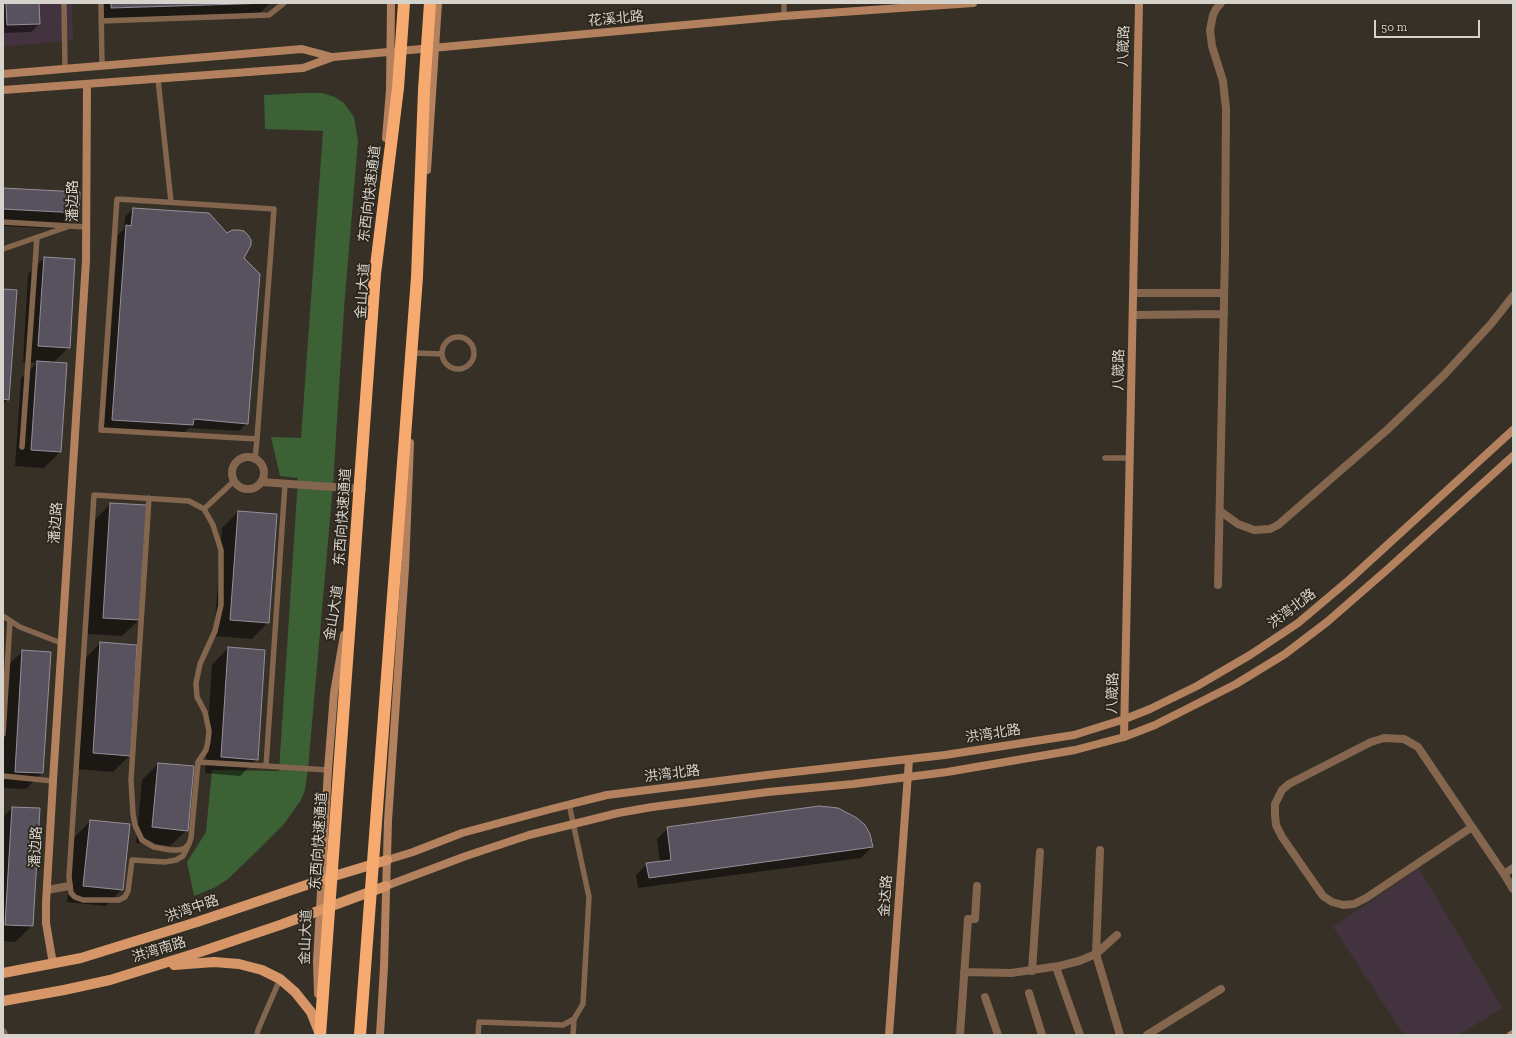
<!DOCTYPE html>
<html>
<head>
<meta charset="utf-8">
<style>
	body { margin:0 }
	#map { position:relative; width:1516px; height:1038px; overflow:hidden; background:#363026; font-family:"Zilla Slab",serif }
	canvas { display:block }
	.frame { position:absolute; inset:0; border:4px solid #d6d2cc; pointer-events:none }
	.scale { position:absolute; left:1374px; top:20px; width:106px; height:18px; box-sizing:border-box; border:2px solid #d6d2cc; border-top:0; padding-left:5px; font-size:12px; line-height:14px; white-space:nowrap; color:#d6d2cc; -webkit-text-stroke:3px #2c261c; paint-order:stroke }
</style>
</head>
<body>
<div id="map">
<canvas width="1516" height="1038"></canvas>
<div class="frame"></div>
<div class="scale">50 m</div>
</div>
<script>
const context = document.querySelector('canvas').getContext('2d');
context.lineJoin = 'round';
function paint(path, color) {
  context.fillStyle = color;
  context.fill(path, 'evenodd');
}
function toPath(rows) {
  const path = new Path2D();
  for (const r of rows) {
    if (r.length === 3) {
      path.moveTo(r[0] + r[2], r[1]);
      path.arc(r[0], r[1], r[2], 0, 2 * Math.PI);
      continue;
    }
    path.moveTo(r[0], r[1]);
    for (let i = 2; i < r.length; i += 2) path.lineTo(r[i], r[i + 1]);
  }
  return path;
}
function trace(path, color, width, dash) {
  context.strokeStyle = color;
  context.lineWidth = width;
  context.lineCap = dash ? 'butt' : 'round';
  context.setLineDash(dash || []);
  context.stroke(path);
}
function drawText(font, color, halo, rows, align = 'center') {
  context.font = font + ' "Zilla Slab","Noto Sans SC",serif';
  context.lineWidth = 3.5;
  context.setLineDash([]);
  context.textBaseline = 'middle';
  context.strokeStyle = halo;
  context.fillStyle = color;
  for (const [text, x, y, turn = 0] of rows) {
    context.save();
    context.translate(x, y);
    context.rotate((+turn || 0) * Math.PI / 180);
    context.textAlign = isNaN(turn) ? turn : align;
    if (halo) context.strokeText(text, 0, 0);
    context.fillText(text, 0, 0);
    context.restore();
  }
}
const education = toPath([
	[3,3,72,3,73,41,3,46],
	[1419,868,1502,1008,1459,1035,1404,1035,1333,927]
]);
const green = toPath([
	[302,93,322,93,335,97,344,103,354,117,358,141,344,309,333,485,308,769,305,790,301,800,284,824,256,852,228,879,216,887,194,896,187,862,206,832,212,770,279,771,298,478,280,476,271,437,301,438,323,131,265,129,264,95]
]);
const shadow = toPath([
	[3,3,38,3,39,24,31,32,3,33],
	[100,3,270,3,258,15,100,18],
	[3,189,78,213,61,229,3,226],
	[133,209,226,234,243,259,247,423,239,431,189,428,184,433,104,428,118,235,124,229,125,217],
	[44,258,69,347,53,363,60,452,44,468,15,466,21,378,37,363,23,362,28,274],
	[3,290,8,399,3,405],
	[110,504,139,620,122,636,87,634,94,521],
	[238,512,268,622,252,639,214,636,222,528],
	[100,643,136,646,130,755,113,772,77,769,84,660],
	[228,648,257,759,240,776,205,773,212,665],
	[23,651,42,773,26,789,3,788,3,722,6,667],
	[158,764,192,767,187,830,170,846,136,843,142,780],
	[12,808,32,926,15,942,3,941,3,817],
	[838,809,848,813,864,826,872,847,861,858,638,888,636,875,647,864,660,862,657,839,668,828],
	[90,821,122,889,106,906,67,902,74,838]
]);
const building = toPath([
	[6,3,39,3,40,24,7,25,6,3],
	[111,3,271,3,111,8,111,3],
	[3,188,80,192,79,213,3,209,3,188],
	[133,208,209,213,227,233,232,230,238,230,244,231,248,235,251,240,251,245,244,258,260,274,248,424,194,419,193,425,112,420,126,225,131,226,133,208],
	[44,257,75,259,70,348,38,346,44,257],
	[3,289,17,290,9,400,3,399,3,289],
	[37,361,67,363,61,452,31,450,37,361],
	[110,503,147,505,140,620,103,618,110,503],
	[238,511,277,514,269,623,230,620,238,511],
	[100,642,137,645,131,756,93,753,100,642],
	[228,647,265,650,258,760,221,757,228,647],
	[22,650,51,652,43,773,15,772,22,650],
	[158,763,194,766,188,831,152,827,158,763],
	[819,806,838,808,857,818,865,825,870,834,873,847,649,878,646,863,671,860,667,827,819,806],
	[12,807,40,808,33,926,5,925,12,807],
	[90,820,130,824,123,890,83,886,90,820]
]);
const lane = toPath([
	[64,3,65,69],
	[101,3,102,65],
	[784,3,784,16],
	[101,21,269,15,284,3],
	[158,79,171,202],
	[117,199,274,209,257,439,101,430,117,199],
	[3,222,86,227],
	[3,249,67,227],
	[458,353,16],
	[414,353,442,354],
	[22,447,37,237],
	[1105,458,1130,458],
	[255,460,257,439],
	[285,484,266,766,328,770],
	[149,498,131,780,133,814,135,825,142,840,154,847,171,850,179,850,185,848,189,844,191,838,198,762,266,766],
	[204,509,234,481],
	[3,616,20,627,61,643],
	[3,734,10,621],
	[3,776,53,781],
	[189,844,183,856,176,860,165,862,132,860,128,891,125,897,119,900,83,900,75,897,71,893,69,877,94,495,189,501,204,509,213,525,221,550,221,605,215,631,200,664,196,683,197,697,205,712,209,731,208,741,206,750,198,762],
	[257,1035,258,1030,280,979],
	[478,1035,479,1022,563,1025,574,1019,583,1004,589,897,569,804],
	[573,1035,574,1019]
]);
const street = toPath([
	[1133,293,1224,293],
	[1133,315,1224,314],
	[248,473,16],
	[261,482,362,489],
	[1220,511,1238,524,1254,530,1270,529,1278,525,1387,430,1443,376,1491,324,1513,296],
	[1218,585,1225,254,1226,109,1223,81,1212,46,1210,30,1213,15,1216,9,1221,3],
	[1472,827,1366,898,1354,904,1343,905,1332,902,1323,896,1282,837,1276,825,1275,815,1275,804,1282,790,1289,784,1371,742,1384,738,1404,739,1418,747,1472,827,1504,874],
	[1100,850,1096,954,1120,1035],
	[1513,868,1504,874,1513,889],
	[47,890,69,886],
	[1056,967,1080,1035],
	[1032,971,1040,852],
	[964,972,1011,973,1059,966,1079,961,1096,954,1117,935],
	[1029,993,1042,1035],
	[985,997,998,1035],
	[3,1032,4,1035],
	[960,1035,968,919,975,919,977,886],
	[1147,1035,1221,989]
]);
const secondary = toPath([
	[3,74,302,49,332,57],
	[3,90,303,68,333,57,784,16,973,3],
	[386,138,390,90,391,3],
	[427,170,438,3],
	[1124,737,1139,3],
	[387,860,413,852,462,833,551,809,607,795,767,775,945,755,1074,735,1125,719,1150,709,1197,686,1250,655,1298,623,1349,580,1513,430],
	[386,886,466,856,529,835,618,813,652,807,768,792,853,784,947,772,1075,750,1124,737,1155,725,1236,684,1285,654,1327,622,1389,568,1513,456],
	[53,964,46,923,46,903,53,781,86,261,87,84],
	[318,994,317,961,328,770,334,693,344,635],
	[380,1035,384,967,388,821,405,568,410,443],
	[889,1035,909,760],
	[1511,1035,1513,1034]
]);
const primary = toPath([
	[174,965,214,962,239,964,262,970,280,979,295,992,311,1012,319,1032],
	[3,973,81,958,197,922,321,880,387,860],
	[3,1001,64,990,110,980,200,952,280,925,386,886]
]);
const highwayBridge = toPath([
	[320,1035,375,274,398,88,404,3],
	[360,1035,417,277,424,90,430,3]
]);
const streetNames = [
	["花溪北路",616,19,-5],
	["八箴路",1124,46,-88],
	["东西向快速通道",370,194,-83],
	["潘边路",73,201,-90],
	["金山大道",363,291,-86],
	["八箴路",1119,370,-89],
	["东西向快速通道",343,517,-86],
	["潘边路",56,523,-86],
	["洪湾北路",1292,609,-37],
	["金山大道",334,613,-81],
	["八箴路",1113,693,-88],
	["洪湾北路",993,734,-9],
	["洪湾北路",672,774,-7],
	["东西向快速通道",319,841,-86],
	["潘边路",36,847,-87],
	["金达路",886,896,-86],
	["洪湾中路",192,909,-19],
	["金山大道",306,937,-88],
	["洪湾南路",159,950,-17]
];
paint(education, '#43333e');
paint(green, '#3c6135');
paint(shadow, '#0007');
paint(building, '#57525e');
trace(building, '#958f9c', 1);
trace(lane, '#84654e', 5.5);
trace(street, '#84654e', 8);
trace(secondary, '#b3815d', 8);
trace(primary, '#d69667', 10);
trace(highwayBridge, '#f7aa70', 12);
drawText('14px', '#d6d2cc', '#2c261c', streetNames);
</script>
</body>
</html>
